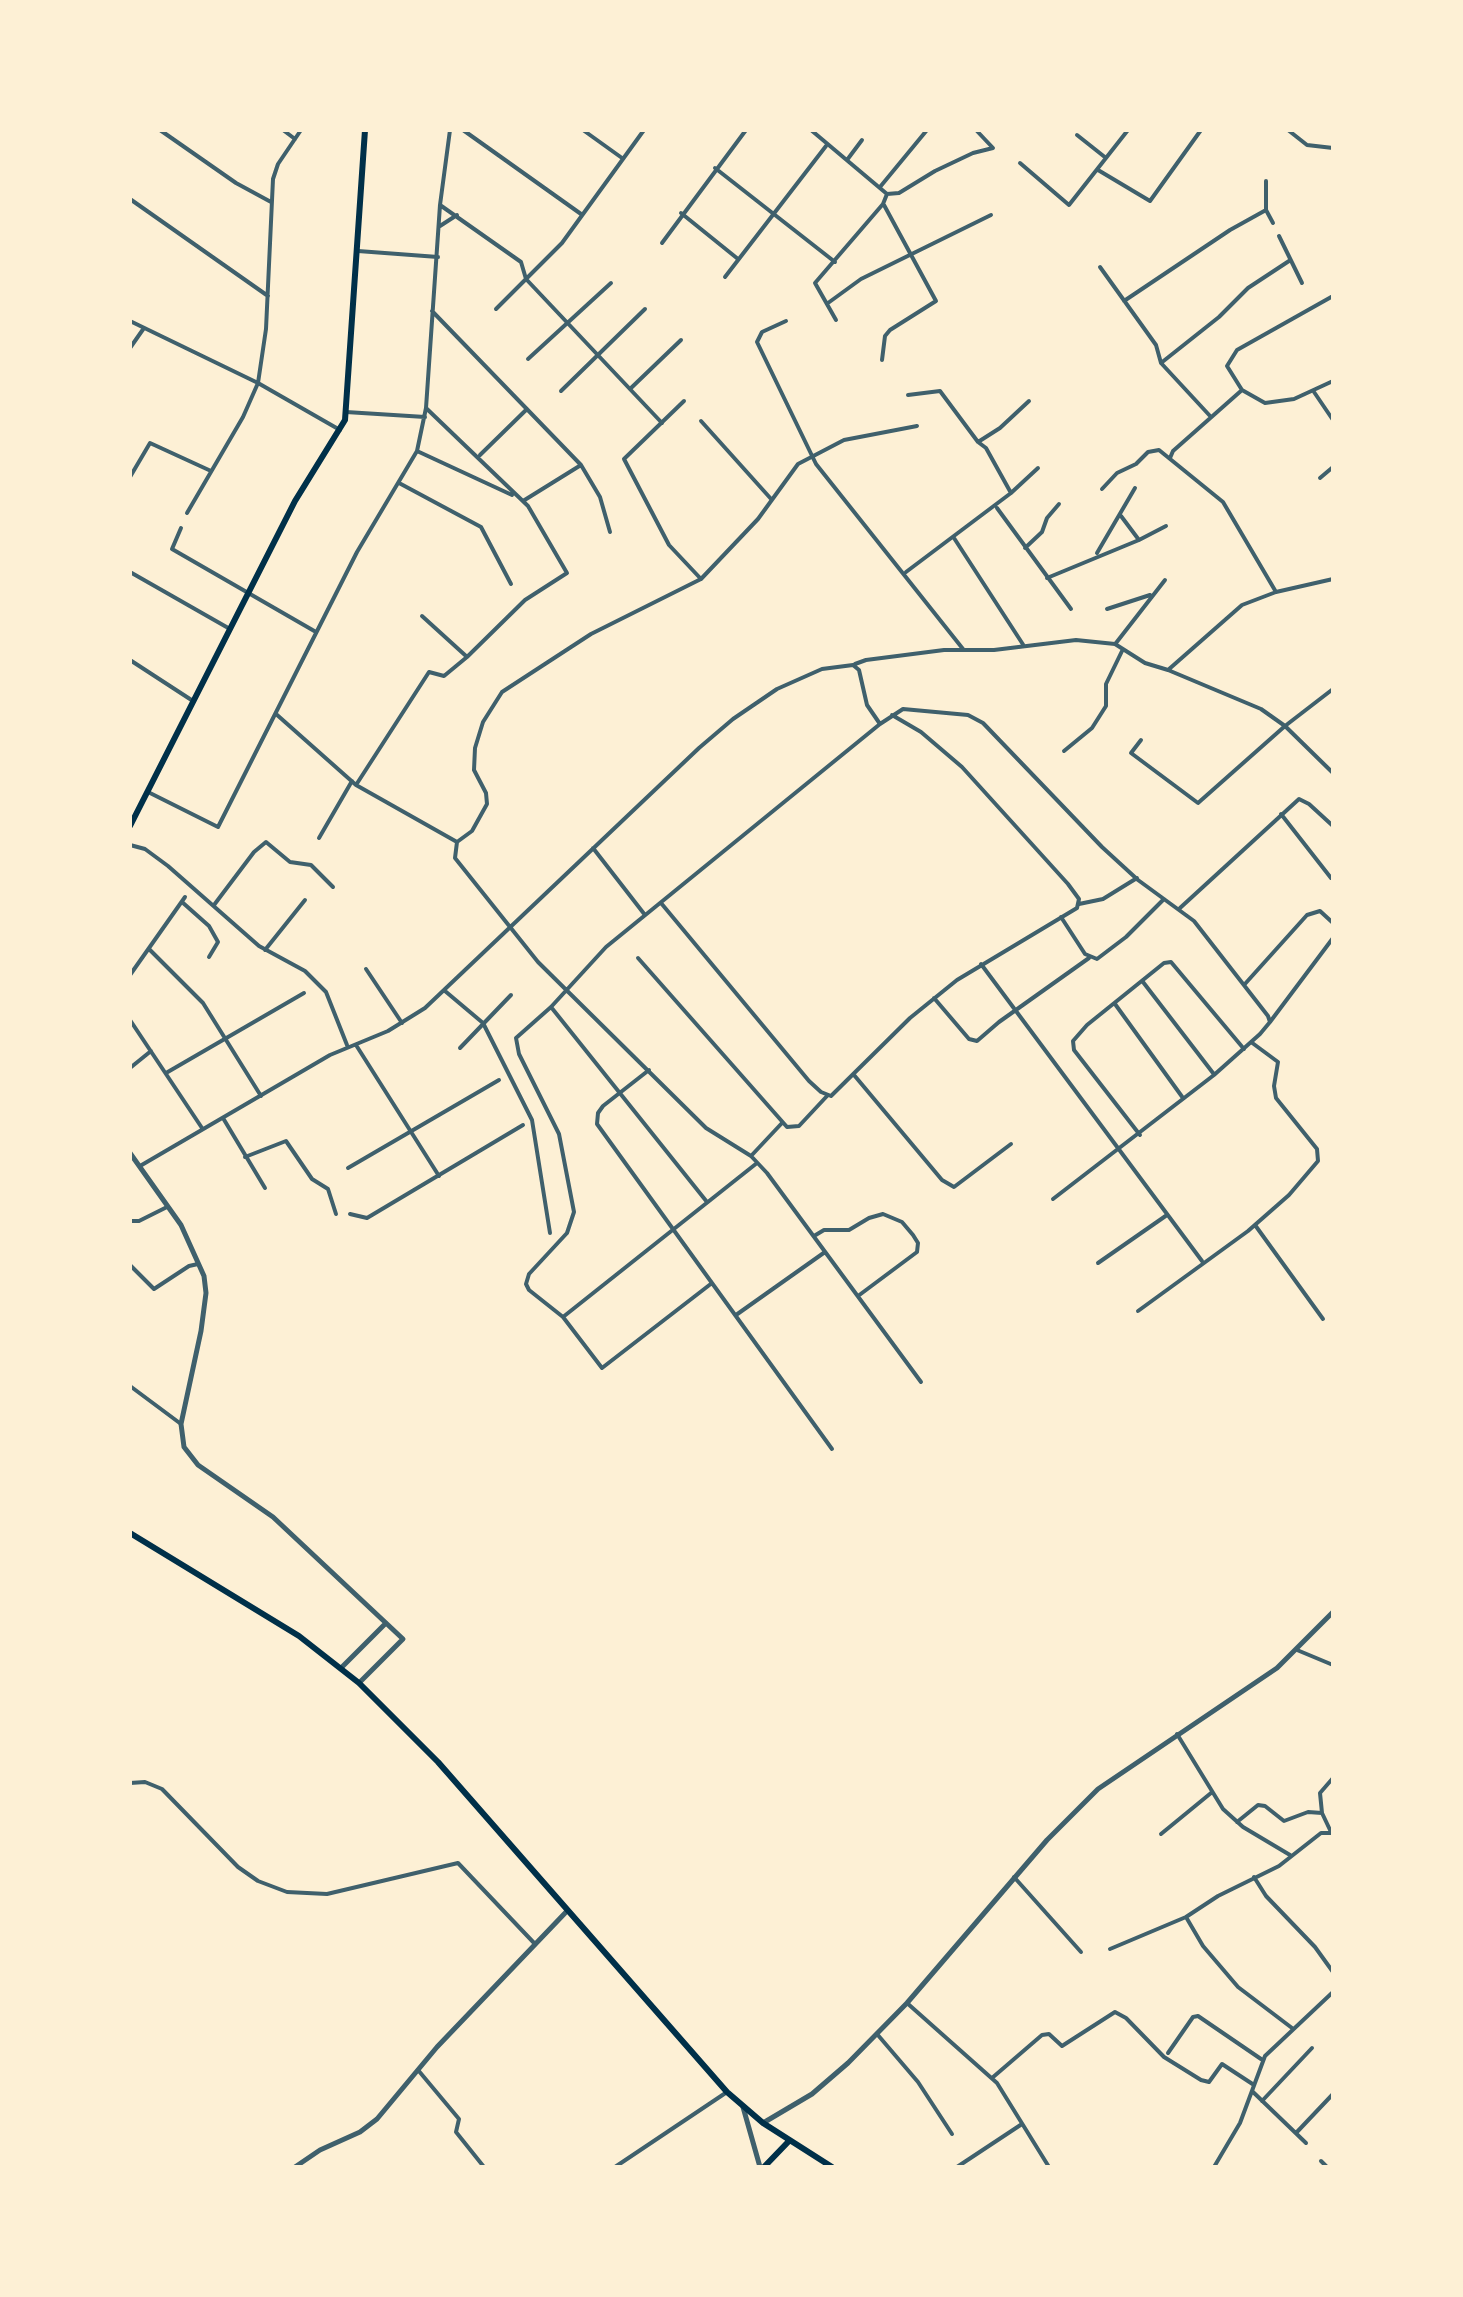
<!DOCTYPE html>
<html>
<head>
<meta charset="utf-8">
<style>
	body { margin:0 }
	#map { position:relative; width:1463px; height:2297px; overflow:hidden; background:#fdf0d5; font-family:"Noto Sans",sans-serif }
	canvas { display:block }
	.frame { position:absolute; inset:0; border:132px solid #fdf0d5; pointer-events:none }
</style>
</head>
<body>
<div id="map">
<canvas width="1463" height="2297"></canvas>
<div class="frame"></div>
</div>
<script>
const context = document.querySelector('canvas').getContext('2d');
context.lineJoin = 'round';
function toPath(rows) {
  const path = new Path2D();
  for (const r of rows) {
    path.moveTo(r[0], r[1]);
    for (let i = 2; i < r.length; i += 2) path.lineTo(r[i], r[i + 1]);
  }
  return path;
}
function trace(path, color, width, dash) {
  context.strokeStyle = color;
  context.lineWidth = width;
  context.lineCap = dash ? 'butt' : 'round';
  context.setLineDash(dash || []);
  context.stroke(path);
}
const minor = toPath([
	[160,130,236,183,271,202],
	[283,130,295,139],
	[463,130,581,214],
	[583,130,622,158],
	[811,130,887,194,883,204,815,283,836,320],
	[1288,130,1307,145,1333,148],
	[1077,135,1106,158],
	[847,160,862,140],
	[1020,163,1069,205,1128,130],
	[715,168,835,262],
	[1098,170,1150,201,1201,130],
	[1266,181,1266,210,1273,223],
	[880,187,927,130],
	[887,194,899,193,935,171,973,153,993,148,976,130],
	[130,199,268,296],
	[440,205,521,262,526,279,662,423],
	[681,213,738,259],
	[440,226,457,215],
	[1279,236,1302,283],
	[662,243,746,130],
	[358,251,438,257],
	[1100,267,1156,345,1161,363,1211,417],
	[725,277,826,146],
	[1333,296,1237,350,1227,366,1242,390,1265,403,1294,399,1333,381],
	[1124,301,1230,230,1266,210],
	[828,303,861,279,991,215],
	[496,309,562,243,644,130],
	[432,311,581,465,600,497,610,532],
	[130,321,258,383,340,430],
	[786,321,762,332,757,342,816,464,963,649],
	[130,348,144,328],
	[528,359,611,283],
	[882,360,885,336,890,330,936,301,884,205],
	[1161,363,1219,317,1248,288,1289,261],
	[630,389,681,340],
	[561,391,645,309],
	[1314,392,1333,420],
	[684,401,624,459,669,545,701,579],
	[346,412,425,417],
	[701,421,772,500],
	[917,426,844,440,798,464,758,519,701,579,591,634,502,692,483,722,475,748,474,770,486,793,487,804,472,831,457,842,455,858,538,962,706,1128,751,1156,767,1173,921,1382],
	[978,442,1000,428,1029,401],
	[417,451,512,495],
	[480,455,527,409],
	[1170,458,1173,451,1242,390],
	[130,477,150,443,211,471],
	[1320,478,1333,467],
	[399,483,481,527,511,584],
	[1102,489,1117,473,1136,464,1148,452,1159,450,1223,502,1276,592],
	[1011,493,1038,468],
	[523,501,581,465],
	[997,508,1071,609],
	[187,513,243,417,258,383,266,329,273,179,278,164,301,130],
	[1121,516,1139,540],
	[181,528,172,549,316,632],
	[954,538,1024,646],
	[1025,548,1042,532,1047,518,1059,504],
	[1097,553,1135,488],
	[130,572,230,629],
	[906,572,1011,493,986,448,978,442,940,391,908,395],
	[1047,578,1139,540,1166,526],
	[1107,609,1150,595],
	[422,616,466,656],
	[1116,643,1165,580],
	[130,660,193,701],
	[855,664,866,660,944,650,994,650,1076,640,1115,644,1145,663,1168,670,1242,605,1276,592,1333,579],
	[1168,670,1261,709,1285,726,1333,773],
	[276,714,356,785,457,842],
	[1141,740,1131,753,1198,803,1285,726,1333,689],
	[1064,751,1092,728,1106,706,1106,684,1123,649],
	[356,785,429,672,444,676,467,657,525,600,567,573,528,506,426,408],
	[148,792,218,827,357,552,417,451,426,408,440,205,450,130],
	[1281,814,1331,878],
	[319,838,352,781],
	[130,845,145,849,168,866,259,946,305,971,326,992,347,1045],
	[593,848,645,915],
	[182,902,209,926,218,942,209,957],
	[661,903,809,1081,821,1092,831,1096,910,1018,957,980,1077,908,1079,899,1068,884,962,767,921,732,892,715],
	[1079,904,1103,899,1137,878],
	[214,905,254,852,266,842,290,862,311,865,333,887],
	[1180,908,1299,799,1309,804,1333,826],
	[1061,917,1085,954,1097,959,1126,937,1164,899],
	[149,949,203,1003,261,1096],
	[265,950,305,900],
	[638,958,787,1127,799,1126,827,1096],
	[981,964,1202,1261],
	[366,969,402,1023],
	[130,975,185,897],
	[1143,982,1213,1073],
	[1244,985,1307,915,1320,911,1333,923],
	[445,991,483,1023,532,1120,550,1233],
	[934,998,969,1039,977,1041,999,1022,1089,958],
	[1115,1004,1183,1098],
	[551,1007,707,1202],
	[130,1020,202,1128],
	[1270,1022,1333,938],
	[356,1045,439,1176],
	[460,1048,511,995],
	[130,1068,151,1051],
	[649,1070,603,1106,598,1113,597,1124,832,1449],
	[166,1073,304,993],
	[854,1075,942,1180,954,1187,1011,1144],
	[223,1118,265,1188],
	[1140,1135,1074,1050,1073,1041,1087,1025,1164,963,1171,962,1244,1049],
	[751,1156,782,1123],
	[245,1157,286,1141,312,1179,328,1189,336,1214],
	[140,1166,330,1055,388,1031,425,1008,699,748,733,719,777,689,822,669,853,665,859,670,867,705,880,724],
	[348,1168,499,1080],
	[350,1214,367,1218,523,1125],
	[130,1221,139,1221,167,1207],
	[1255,1225,1323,1319],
	[814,1236,824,1230,849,1230,869,1218,883,1214,902,1222,913,1235,918,1243,917,1252,858,1296],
	[1098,1263,1167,1215],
	[130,1265,154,1289,189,1266,198,1264],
	[712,1283,602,1368,563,1317,529,1290,526,1284,529,1274,567,1233,574,1212,559,1134,519,1054,516,1038,551,1007,606,947,880,724,903,709,968,715,983,723,1102,847,1138,880,1194,921,1268,1016,1270,1022,1260,1034,1214,1075,1053,1199],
	[1138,1311,1248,1231,1289,1195,1318,1161,1317,1149,1276,1098,1274,1086,1278,1062,1251,1042],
	[736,1315,825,1252],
	[563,1317,757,1163],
	[130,1386,181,1424],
	[1297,1650,1333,1665],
	[1177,1734,1223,1809,1243,1827,1290,1855],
	[130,1783,145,1782,162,1789,238,1867,258,1881,287,1892,327,1894,458,1863,535,1944],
	[1322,1813,1320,1793,1333,1778],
	[1237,1822,1258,1805,1265,1806,1284,1821,1308,1812,1322,1813,1331,1832],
	[1161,1834,1211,1793],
	[1014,1877,1081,1952],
	[1254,1877,1266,1896,1315,1947,1333,1972],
	[1186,1917,1203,1946,1238,1987,1292,2028],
	[1110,1949,1186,1917,1218,1896,1279,1866,1321,1833,1331,1833],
	[907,2003,997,2083,1049,2167],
	[877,2034,918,2082,952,2134],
	[1168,2053,1193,2017,1198,2016,1261,2059],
	[418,2070,459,2119,456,2132,484,2167],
	[992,2078,1042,2035,1049,2034,1062,2046,1115,2012,1126,2018,1164,2057,1201,2080,1209,2082,1222,2064,1254,2085],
	[1252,2091,1306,2143],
	[1262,2101,1312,2048],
	[1296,2133,1333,2094],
	[1321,2161,1327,2167],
	[615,2167,727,2092],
	[957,2167,1022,2124],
	[1214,2167,1240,2123,1265,2056,1333,1992]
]);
const tertiary = toPath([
	[130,1153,181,1225,204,1276,206,1293,201,1331,181,1424,184,1447,198,1465,273,1517,403,1639,359,1683],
	[341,1668,386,1623],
	[743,2107,760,2167],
	[763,2123,812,2094,848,2063,907,2003,1047,1840,1098,1789,1277,1668,1333,1612],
	[295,2167,320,2150,360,2132,377,2119,437,2047,567,1911]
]);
const secondary = toPath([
	[130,826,295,501,345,420,365,130]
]);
const primary = toPath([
	[130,1533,299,1636,359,1683,438,1762,727,2092,763,2123,832,2167],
	[764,2167,789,2141]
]);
trace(minor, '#3f606c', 4);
trace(tertiary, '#3f606c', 5);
trace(secondary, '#003049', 6);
trace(primary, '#003049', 6);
</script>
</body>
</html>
